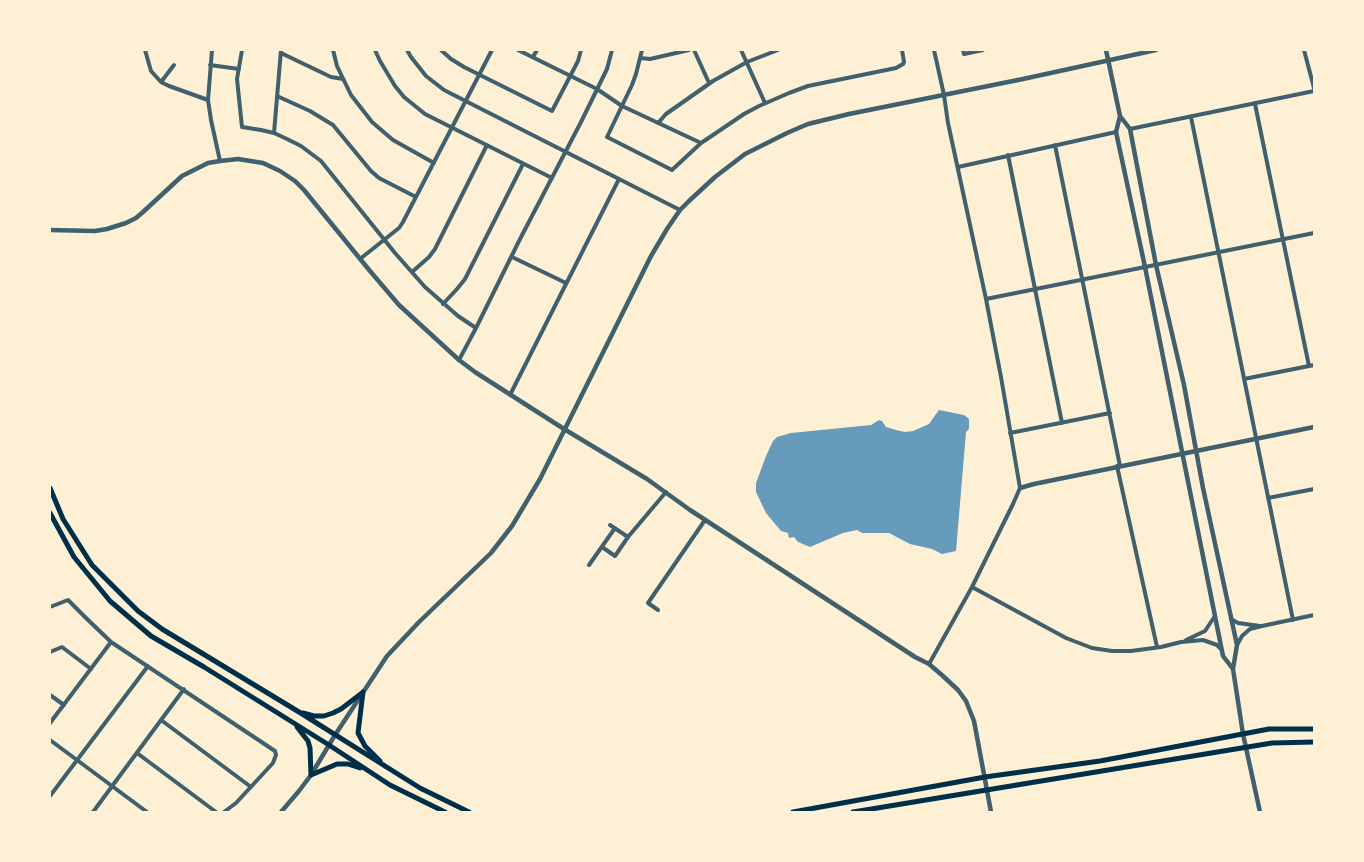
<!DOCTYPE html>
<html>
<head>
<meta charset="utf-8">
<style>
	body { margin:0 }
	#map { position:relative; width:1364px; height:862px; overflow:hidden; background:#fdf0d5; font-family:Ubuntu,sans-serif }
	canvas { display:block }
	.frame { position:absolute; inset:0; border:51px solid #fdf0d5; pointer-events:none }
</style>
</head>
<body>
<div id="map">
<canvas width="1364" height="862"></canvas>
<div class="frame"></div>
</div>
<script>
const context = document.querySelector('canvas').getContext('2d');
context.lineJoin = 'round';
function paint(path, color) {
  context.fillStyle = color;
  context.fill(path, 'evenodd');
}
function toPath(rows) {
  const path = new Path2D();
  for (const r of rows) {
    path.moveTo(r[0], r[1]);
    for (let i = 2; i < r.length; i += 2) path.lineTo(r[i], r[i + 1]);
  }
  return path;
}
function trace(path, color, width, dash) {
  context.strokeStyle = color;
  context.lineWidth = width;
  context.lineCap = dash ? 'butt' : 'round';
  context.setLineDash(dash || []);
  context.stroke(path);
}
const water = toPath([
	[939,410,964,415,969,419,969,429,966,432,956,551,942,554,932,549,910,544,889,533,862,533,857,530,843,533,810,547,798,542,794,537,789,538,788,533,781,531,766,513,756,492,756,483,766,456,773,441,777,437,791,433,871,425,879,420,882,421,886,427,896,430,905,432,913,431,929,424]
]);
const minor = toPath([
	[145,50,151,71,161,82,169,86,208,100],
	[212,50,208,100,211,120,220,161],
	[242,50,237,79,242,127,261,130,274,133,287,139,301,146,321,161,395,253,425,287,458,316,476,328],
	[333,50,337,66,351,95,372,122,393,140,434,163],
	[375,50,380,61,395,86,404,97,425,114,552,178],
	[407,50,411,57,426,76,444,90,680,210],
	[441,50,451,59,464,67,552,111,578,61,581,50],
	[518,50,597,89,622,106,701,143],
	[642,50,636,74,632,85,607,137,672,170,701,143,713,135,744,114,759,106,789,93,808,86,896,68,903,64,904,62,902,50],
	[694,50,709,83],
	[741,50,765,103],
	[963,50,964,54,983,50],
	[1304,50,1314,88],
	[281,53,331,77,343,79],
	[533,57,537,50],
	[640,58,650,59,689,50],
	[210,65,239,69],
	[161,82,174,65],
	[277,96,310,111,333,125,371,171,379,178,416,197],
	[1255,104,1309,366],
	[1191,117,1293,620],
	[658,123,666,114,713,81,747,62,778,50],
	[1130,129,1314,91],
	[274,133,281,50],
	[1055,145,1120,466],
	[1008,155,1062,423],
	[958,167,1116,132],
	[512,257,566,283],
	[360,259,399,228,403,222,492,50],
	[412,272,429,257,435,249,487,145],
	[986,299,1314,233],
	[443,304,457,289,465,279,523,164],
	[459,360,476,328,520,239,581,122,607,69,612,50],
	[1244,379,1314,365],
	[510,395,619,179],
	[1010,433,1110,413],
	[1117,466,1157,647],
	[1268,498,1314,489],
	[610,525,628,537,666,492],
	[602,547,615,556,628,537],
	[589,565,615,528],
	[972,587,1066,638,1092,648,1112,651,1131,651,1161,647,1181,642,1203,640,1217,645,1221,649],
	[50,607,68,600,85,617,111,642,275,751,276,755,273,763,236,803,224,812],
	[658,610,648,603,705,520],
	[1231,619,1238,623,1260,626],
	[1186,640,1205,631,1215,616],
	[1237,645,1242,636,1250,629,1262,626,1314,615],
	[50,652,62,647,91,669],
	[929,664,972,587,1013,504,1020,488,1001,377,986,299,948,123,944,95,934,50],
	[50,695,64,705],
	[161,720,251,787],
	[50,723,111,642],
	[50,740,147,812],
	[137,753,216,812],
	[50,796,148,666],
	[93,812,184,689]
]);
const tertiary = toPath([
	[1106,50,1120,116,1130,129,1156,265,1184,385,1203,488,1237,645,1233,669,1223,656,1145,267,1116,132,1120,116],
	[50,230,95,231,107,229,126,223,136,218,143,212,182,176,208,163,220,161,238,159,263,163,280,171,295,181,304,190,370,271,399,305,459,360,475,372,564,429,647,479,690,510,915,657,929,664,943,676,958,690,966,701,974,721,991,812],
	[1020,488,1034,484,1314,427],
	[1233,669,1243,734,1260,812],
	[281,812,299,791,311,775,335,735,387,656,419,622,491,553,512,526,540,479,651,256,667,229,680,210,689,201,715,177,745,154,787,133,808,124,849,114,1023,79,1156,50]
]);
const secondary = toPath([
	[50,488,63,519,92,565,138,611,162,629,299,712,420,788,469,812],
	[50,513,74,557,110,601,151,636,204,667,329,745,390,785,445,812],
	[363,692,358,733,365,746,380,761],
	[303,713,314,716,324,716,333,713,341,709,362,693],
	[297,727,308,741,310,748,311,775,337,764,348,764,360,768],
	[793,812,985,777,1100,761,1269,729,1314,729],
	[853,812,1272,743,1314,742]
]);
paint(water, '#669bbc');
trace(minor, '#3f606c', 4);
trace(tertiary, '#3f606c', 4.5);
trace(secondary, '#003049', 5);
</script>
</body>
</html>
